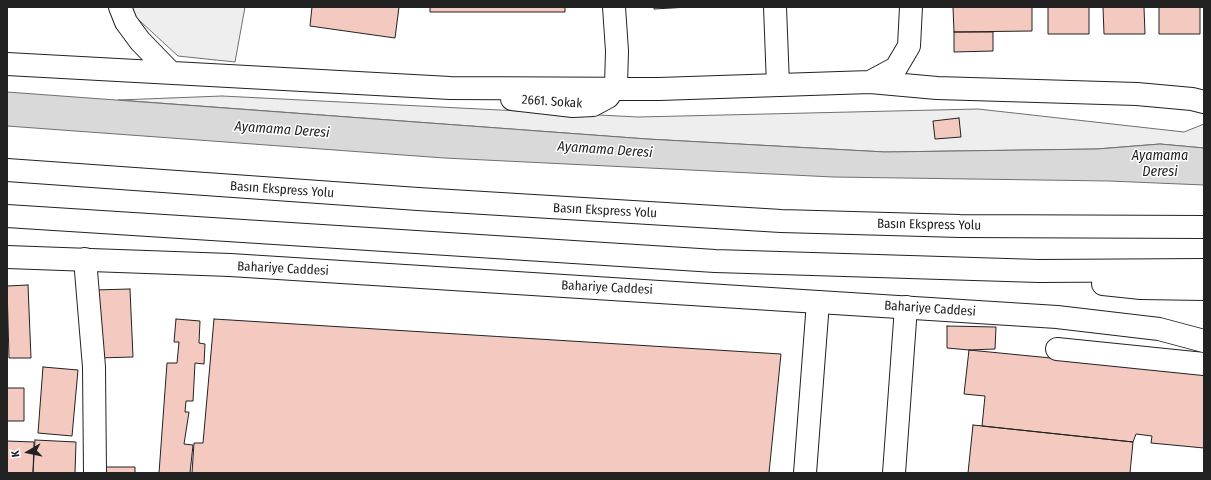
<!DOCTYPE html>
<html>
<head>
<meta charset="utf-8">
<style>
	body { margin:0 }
	#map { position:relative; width:1211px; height:480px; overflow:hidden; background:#fff; font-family:"Fira Sans Condensed",sans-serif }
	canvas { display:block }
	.frame { position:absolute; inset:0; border:8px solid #222; pointer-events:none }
	.north { position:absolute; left:8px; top:432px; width:40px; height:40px; -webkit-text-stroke:3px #fff; paint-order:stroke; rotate:261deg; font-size:11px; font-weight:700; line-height:16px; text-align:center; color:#222 }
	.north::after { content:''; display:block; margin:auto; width:14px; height:18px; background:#222; clip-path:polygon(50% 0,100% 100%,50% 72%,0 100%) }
</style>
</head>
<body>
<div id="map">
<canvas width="1211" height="480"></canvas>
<div class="frame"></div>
<div class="north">K</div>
</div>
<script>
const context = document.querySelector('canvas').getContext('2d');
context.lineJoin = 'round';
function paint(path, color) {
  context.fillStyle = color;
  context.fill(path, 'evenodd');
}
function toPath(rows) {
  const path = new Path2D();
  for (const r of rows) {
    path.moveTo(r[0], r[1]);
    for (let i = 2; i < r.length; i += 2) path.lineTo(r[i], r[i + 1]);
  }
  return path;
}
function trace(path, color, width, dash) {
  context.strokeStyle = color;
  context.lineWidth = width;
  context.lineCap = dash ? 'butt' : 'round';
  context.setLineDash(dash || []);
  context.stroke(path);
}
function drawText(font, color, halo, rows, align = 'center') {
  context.font = font + ' "Fira Sans Condensed",sans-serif';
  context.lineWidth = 3;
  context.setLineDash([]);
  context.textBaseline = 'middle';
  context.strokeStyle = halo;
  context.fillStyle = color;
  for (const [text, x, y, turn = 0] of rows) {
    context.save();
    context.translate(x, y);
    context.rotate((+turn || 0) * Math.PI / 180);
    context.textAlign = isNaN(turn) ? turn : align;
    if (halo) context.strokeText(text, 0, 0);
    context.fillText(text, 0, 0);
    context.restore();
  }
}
const green = toPath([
	[127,7,245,7,235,62,178,56,128,10,127,7],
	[222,96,638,117,978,109,1184,132,1204,124,1204,148,1160,144,1097,149,885,152,647,139,118,100,222,96]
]);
const water = toPath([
	[7,92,647,139,885,152,1097,149,1160,144,1204,148,1204,185,1109,181,833,177,444,158,7,126,7,92]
]);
const building = toPath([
	[312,7,399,7,395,38,310,26,312,7],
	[430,7,565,7,565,12,430,12,430,7],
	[654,7,689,7,654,9,654,7],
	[953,7,1032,7,1032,31,954,32,953,7],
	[1048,7,1089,7,1089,34,1048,34,1048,7],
	[1103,7,1144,7,1145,34,1104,34,1103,7],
	[1159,7,1200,7,1200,34,1159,34,1159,7],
	[954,32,993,32,993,51,954,52,954,32],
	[959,118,961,137,935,139,933,121,959,118],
	[28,285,31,358,9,358,7,286,28,285],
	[130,289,133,357,97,358,94,290,130,289],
	[176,319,200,321,199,343,205,344,204,364,195,363,193,401,186,401,185,412,189,412,184,444,193,445,190,473,159,473,167,363,177,363,179,342,174,342,176,319],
	[214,319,781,354,769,473,192,473,194,443,203,443,214,319],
	[947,326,996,327,995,349,969,350,947,348,947,326],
	[969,350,1204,373,1204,448,1151,443,1152,436,1136,434,1133,442,982,426,985,396,964,394,969,350],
	[43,367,78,370,72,436,38,433,43,367],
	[7,388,24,388,24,421,7,421,7,388],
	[973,425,1133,442,1130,473,968,473,973,425],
	[35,440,76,442,75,473,33,473,35,440],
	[7,441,34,442,33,473,7,473,7,441],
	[100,467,135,467,135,473,101,473,100,467]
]);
const minor = toPath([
	[120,7,126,22,140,41,171,73],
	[775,7,778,85],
	[7,64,450,88,659,89,870,82,937,88,1137,94,1192,99,1204,102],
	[870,82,896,68,909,46,911,7],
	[512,99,573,106,593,105,608,97,616,85,617,51,614,7],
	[85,259,94,367,95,473],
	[1057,349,1204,364],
	[805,473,818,302],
	[894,473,906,307]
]);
const major = toPath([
	[7,257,230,265,1057,317,1159,329,1204,341]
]);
const highway = toPath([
	[7,170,418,199,781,221,960,226,1204,227],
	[7,216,715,261,1039,271,1204,270],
	[1103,284,1141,288,1204,289]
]);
const streetNames = [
	["2661. Sokak",552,102,4],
	["Basın Ekspress Yolu",282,190,4],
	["Basın Ekspress Yolu",605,211,3],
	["Basın Ekspress Yolu",929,225,1],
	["Bahariye Caddesi",283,269,3],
	["Bahariye Caddesi",607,288,3],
	["Bahariye Caddesi",930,309,4]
];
const waterNames = [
	["Ayamama Deresi",282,130,4],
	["Ayamama Deresi",605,150,4],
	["Ayamama",1160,156],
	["Deresi",1160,172]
];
paint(green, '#eee');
trace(green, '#6f6f6f', 1);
paint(water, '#d9d9d9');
trace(water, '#6f6f6f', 1);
paint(building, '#f3c9c0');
trace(building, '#222', 1);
trace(minor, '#222', 24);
trace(major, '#222', 24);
trace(highway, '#222', 24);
trace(minor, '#fff', 22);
trace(major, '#fff', 22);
trace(highway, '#fff', 22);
drawText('13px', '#222', '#fff', streetNames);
drawText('italic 14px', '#222', '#fff', waterNames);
</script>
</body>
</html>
